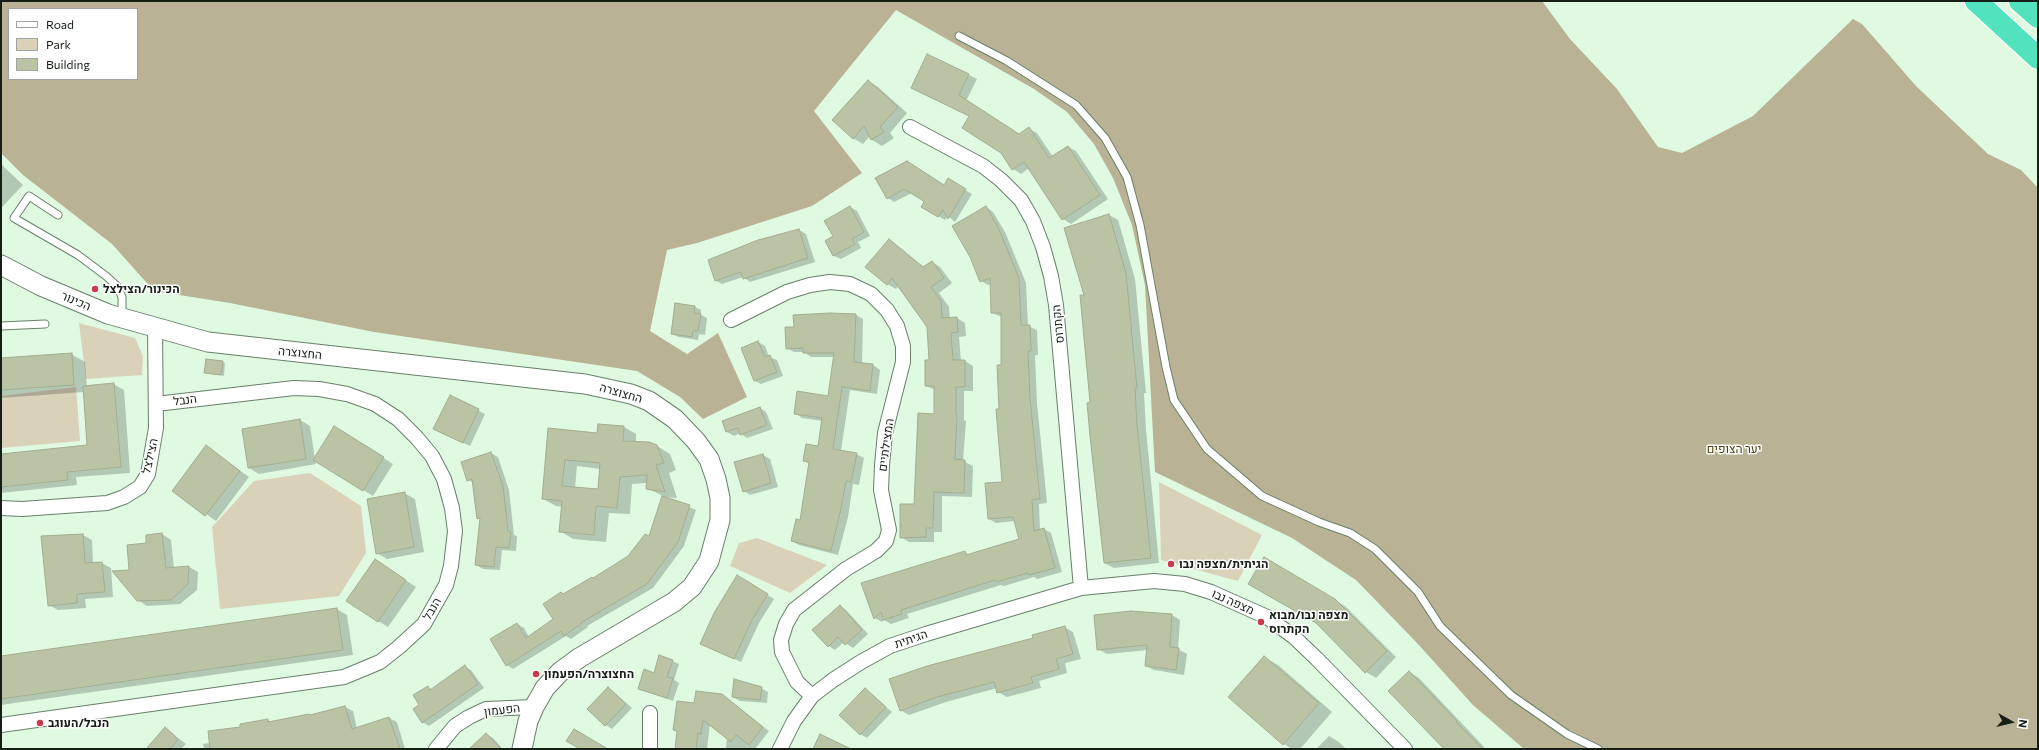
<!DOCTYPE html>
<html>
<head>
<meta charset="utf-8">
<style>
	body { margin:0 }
	#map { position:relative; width:2039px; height:750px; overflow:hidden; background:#dffae1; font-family:Commissioner,sans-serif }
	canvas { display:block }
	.frame { position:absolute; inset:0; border:2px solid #151f16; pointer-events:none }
	.legend { position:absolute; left:8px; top:8px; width:130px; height:72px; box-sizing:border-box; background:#fefefe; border:1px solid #a1a5a1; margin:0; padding:5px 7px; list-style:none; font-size:12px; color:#151f16 }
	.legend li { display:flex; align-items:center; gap:8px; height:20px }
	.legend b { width:20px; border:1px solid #a1a5a1 }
	.north { position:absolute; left:1991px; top:702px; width:40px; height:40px; -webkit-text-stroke:3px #fefefe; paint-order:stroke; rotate:98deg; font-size:11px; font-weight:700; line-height:16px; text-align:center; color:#151f16 }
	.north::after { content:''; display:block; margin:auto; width:14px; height:18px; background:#151f16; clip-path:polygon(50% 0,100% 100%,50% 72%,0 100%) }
</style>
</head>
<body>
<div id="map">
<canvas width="2039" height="750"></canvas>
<div class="frame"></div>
<ul class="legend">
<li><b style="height:5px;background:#fff"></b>Road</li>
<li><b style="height:11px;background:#d9d2b9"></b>Park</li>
<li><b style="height:11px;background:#bac3a4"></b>Building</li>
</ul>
<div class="north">N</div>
</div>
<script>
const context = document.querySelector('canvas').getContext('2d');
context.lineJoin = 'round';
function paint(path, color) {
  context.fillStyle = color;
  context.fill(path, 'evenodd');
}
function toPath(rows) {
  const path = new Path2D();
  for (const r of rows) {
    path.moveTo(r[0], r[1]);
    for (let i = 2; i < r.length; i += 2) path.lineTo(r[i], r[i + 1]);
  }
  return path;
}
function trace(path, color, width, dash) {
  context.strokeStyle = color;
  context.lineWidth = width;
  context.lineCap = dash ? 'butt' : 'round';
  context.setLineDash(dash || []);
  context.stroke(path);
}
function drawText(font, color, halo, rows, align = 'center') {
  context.font = font + ' Commissioner,Heebo,sans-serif';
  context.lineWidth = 3;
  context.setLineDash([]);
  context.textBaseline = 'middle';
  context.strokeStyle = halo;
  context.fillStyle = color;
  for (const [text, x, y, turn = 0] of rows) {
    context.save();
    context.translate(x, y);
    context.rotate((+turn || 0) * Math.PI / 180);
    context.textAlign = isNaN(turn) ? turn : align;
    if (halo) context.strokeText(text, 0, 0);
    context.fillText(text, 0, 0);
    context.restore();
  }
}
const green = toPath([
	[79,323,135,338,143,356,142,375,86,379],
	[76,387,80,441,1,448,1,396],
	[310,473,361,506,366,553,339,596,220,609,212,527,254,481],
	[1159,482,1262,535,1238,581,1161,560],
	[757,538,827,565,790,593,730,566,739,543]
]);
const forest = toPath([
	[1,1,1542,1,1570,39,1617,89,1658,147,1682,153,1753,116,1853,19,1862,24,1916,86,1988,154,2021,170,2038,188,2038,749,1524,749,1473,705,1417,643,1356,580,1292,538,1155,472,1145,285,1132,225,1113,178,1094,144,1067,112,1034,89,896,10,814,111,862,173,812,206,697,243,667,250,650,331,687,354,718,333,747,397,703,419,680,397,637,371,374,332,230,303,154,291,112,244,23,175,1,153],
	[9,9,137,9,137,79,9,79]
]);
const shadow = toPath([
	[927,55,977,79,966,101,1020,135,1029,129,1037,133,1053,157,1068,147,1076,151,1108,199,1071,224,1063,219,1029,168,1021,174,1013,169,1002,152,970,116,912,88],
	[868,81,878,87,907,113,890,133,894,138,882,146,872,140,870,136,863,144,853,138],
	[907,162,945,186,948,180,972,194,955,222,948,216,945,220,922,207,925,202,923,199,912,193,894,202,888,198],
	[1,164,23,185,1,208],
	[850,207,857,211,870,236,858,242,861,248,841,259,834,256,826,241,834,237],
	[986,207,993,212,1005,232,1026,283,1028,326,1037,330,1038,355,1035,355,1037,403,1047,503,1039,504,1040,530,1044,529,1051,533,1062,572,1037,579,1034,577,1004,586,1001,585,907,614,909,618,891,624,884,620,882,622,875,618,863,583,965,552,969,555,1020,540,1015,521,996,523,989,519,1003,483,1000,410,1002,317,992,313,991,284,988,285,981,281],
	[1109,215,1118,220,1135,279,1146,393,1144,393,1146,430,1159,563,1114,568,1104,563,1091,403,1085,296],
	[799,230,806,234,815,262,750,282,743,277,722,284,715,280],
	[889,240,924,267,932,262,940,267,952,283,939,293,949,307,950,319,957,318,965,323,966,336,959,337,961,361,965,361,973,366,973,391,964,391,964,420,966,421,963,461,973,466,972,497,942,496,942,532,934,532,934,542,909,542,901,537,915,505,935,415,935,390,926,386,931,361,928,326,899,285,896,289,887,284],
	[695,307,701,310,701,315,707,318,705,335,699,334,698,340,679,337,672,334],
	[856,315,863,319,862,364,873,365,880,370,877,394,850,390,841,451,856,454,864,458,859,485,853,484,848,517,838,555,799,545,792,541,801,522,810,464,804,461,819,447,823,421,802,418,795,413,829,397,835,357,811,357,804,352,794,352,787,348,795,328],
	[758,342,765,346,769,357,777,360,783,376,761,384,755,381],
	[71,354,85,362,87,387,113,384,124,390,130,473,76,477,77,485,1,493,1,455,88,446,84,392,1,398,1,359],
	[222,362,225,363,224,376,205,372],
	[450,396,485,414,470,446,441,433],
	[760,408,766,412,773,429,747,438,740,433,734,436,727,432,723,421],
	[300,420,310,426,315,459,344,433,393,464,373,496,315,460,316,464,259,474,249,468],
	[624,427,636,434,636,442,657,446,670,454,676,470,669,473,677,498,664,497,696,510,684,546,653,588,587,626,588,627,571,639,566,636,513,669,507,665,517,624,524,628,529,637,555,619,561,593,565,594,594,579,628,557,650,537,663,496,647,488,647,483,632,484,630,514,609,513,606,542,573,539,560,531,562,507,556,506,543,499,549,430,598,434],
	[577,466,601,469,599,490,575,488],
	[207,447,249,477,216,521,174,491],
	[491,453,498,457,509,490,514,535,517,536,516,551,502,550,500,570,483,569,476,565,481,520,478,518,474,483,468,480],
	[763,455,770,459,778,487,750,495,744,491],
	[404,493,415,499,424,552,387,559,377,553],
	[162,534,171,540,174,568,189,567,198,572,197,590,180,604,147,606,138,600,130,571,148,544],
	[83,535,92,540,93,564,102,563,111,568,113,597,85,599,86,608,58,610,49,605,42,537],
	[1264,558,1345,606,1396,657,1376,678,1366,672],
	[375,560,416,587,388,627,378,621],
	[737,576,774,599,759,623,741,662,708,647],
	[840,606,846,610,868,634,853,648,844,642,835,650,829,646],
	[337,609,347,615,353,655,1,705,1,657],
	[1172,615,1180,620,1178,649,1187,654,1184,675,1154,670,1146,666,1148,650,1107,654,1098,649],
	[1064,627,1073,632,1081,659,1065,663,1067,673,1039,681,1041,688,1007,697,998,692,997,688,946,702,909,715,900,710,1034,638],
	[1264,657,1278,665,1332,712,1300,749,1292,749,1284,744,1229,697],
	[672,661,679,664,674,680,679,683,673,701,639,689],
	[465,667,471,670,484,688,429,726,422,722,421,705,428,687,432,690],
	[1409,672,1419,678,1486,749,1445,749],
	[609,688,632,708,612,729,606,725],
	[761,688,768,692,767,703,740,701,733,697],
	[865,689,892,712,867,738,860,734],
	[722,695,769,731,755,749,726,749,727,737,710,724,707,749,676,749,678,732,674,730,695,704],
	[345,707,353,711,357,729,389,718,397,722,405,749,204,749,203,744,210,743,241,727,268,720,271,722,311,716],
	[165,728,186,744,181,749,147,749],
	[486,734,493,738,503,749,470,749],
	[1329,736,1339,742,1346,749,1316,749]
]);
const building = toPath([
	[927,54,969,74,959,95,1019,134,1029,127,1049,158,1068,146,1100,195,1062,220,1024,162,1012,170,1001,153,962,128,969,116,911,88,927,54],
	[868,80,898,107,880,127,884,132,871,140,864,126,853,139,832,120,868,80],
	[907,161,944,185,948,178,966,189,948,219,943,210,938,217,921,207,924,202,922,200,904,189,887,199,875,178,907,161],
	[850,206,864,232,852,239,855,244,833,256,825,241,833,236,824,221,850,206],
	[986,206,998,227,1019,278,1021,325,1030,325,1031,351,1028,351,1030,398,1040,499,1032,500,1034,531,1044,528,1055,568,1029,575,1028,573,996,582,995,580,901,610,902,614,883,620,881,612,874,619,861,583,965,551,966,555,1019,539,1013,517,988,519,985,483,1002,482,996,409,999,409,997,365,1001,365,1001,313,991,313,990,278,980,282,970,257,952,226,986,206],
	[1109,214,1126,273,1137,388,1135,388,1137,424,1151,558,1104,563,1090,436,1087,403,1090,402,1080,295,1084,295,1064,228,1109,214],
	[799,229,808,258,743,279,741,272,715,281,708,260,758,240,799,229],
	[889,239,923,267,932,261,944,278,931,287,941,301,942,318,957,317,958,332,951,333,953,360,965,360,965,387,956,387,956,415,957,415,955,459,965,460,964,493,934,492,933,528,926,528,926,537,900,538,900,504,914,504,918,413,934,414,934,386,925,386,925,360,929,360,927,327,892,278,887,285,865,267,889,239],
	[675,303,695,306,694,313,701,314,698,331,693,331,692,337,671,334,675,303],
	[830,313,856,314,854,362,873,364,870,391,842,387,833,449,857,453,851,482,846,481,840,513,831,551,791,541,796,519,800,520,809,462,803,461,806,444,818,446,822,418,794,414,797,391,828,396,834,353,803,353,803,348,786,349,785,327,794,327,793,315,830,313],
	[758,341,765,357,770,355,777,372,754,381,741,348,758,341],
	[72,353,74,385,1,390,1,358,72,353],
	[206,359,223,361,221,375,204,373,206,359],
	[114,383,121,467,67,472,68,480,1,487,1,454,87,445,83,386,114,383],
	[450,395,479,409,463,443,433,429,450,395],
	[760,407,767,425,740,435,738,428,726,432,722,421,760,407],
	[300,419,306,459,248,468,242,429,300,419],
	[598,424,624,426,623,441,649,442,657,445,664,463,656,465,665,492,646,489,647,475,620,477,617,508,596,506,594,535,559,532,562,501,542,499,548,428,597,433,598,424],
	[565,460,600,463,598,489,562,486,565,460],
	[334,426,384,457,363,491,313,460,334,426],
	[206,445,240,471,205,516,172,491,206,445],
	[491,452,503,486,508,531,511,532,509,548,496,547,494,567,475,565,480,518,477,519,472,479,467,481,461,462,491,452],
	[763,454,771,483,743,492,734,462,763,454],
	[405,492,414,547,376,554,367,499,405,492],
	[662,496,690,505,678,542,647,584,582,622,582,623,564,636,561,631,506,666,490,639,517,623,526,638,553,619,543,604,561,592,563,594,592,577,593,578,628,556,645,534,649,536,662,496],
	[162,533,166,568,189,566,188,584,171,600,137,601,112,571,129,570,127,545,146,543,146,535,162,533],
	[83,534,85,563,102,562,105,592,77,594,77,603,48,606,41,536,83,534],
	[1264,557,1335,599,1387,651,1365,673,1316,623,1248,584,1264,557],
	[375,559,406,580,378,622,346,601,375,559],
	[737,575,768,594,752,620,734,659,700,644,714,613,737,575],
	[840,605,862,630,845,645,838,637,828,647,812,630,840,605],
	[337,608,343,650,1,699,1,656,337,608],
	[1131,611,1172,614,1170,647,1179,648,1176,670,1145,666,1147,645,1097,650,1094,615,1131,611],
	[1065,626,1073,654,1056,659,1059,669,1031,677,1033,683,997,693,994,682,937,697,900,711,889,679,927,666,1033,638,1032,635,1065,626],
	[659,655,673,660,667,677,673,678,667,698,638,689,644,669,654,673,659,655],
	[1264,656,1319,703,1283,745,1228,697,1264,656],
	[465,665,478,684,422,723,413,709,419,705,413,695,428,686,430,690,465,665],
	[1409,671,1457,721,1456,722,1483,749,1444,749,1388,691,1409,671],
	[734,679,762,687,760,700,732,697,734,679],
	[608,687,626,704,605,726,587,709,608,687],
	[865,688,886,707,860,735,839,715,865,688],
	[696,691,722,694,763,727,749,745,736,735,731,742,703,720,701,734,698,733,696,749,675,749,677,731,673,730,677,701,694,703,696,691],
	[345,706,352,729,389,717,400,749,210,749,208,731,240,727,240,724,268,719,268,722,309,714,310,715,345,706],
	[165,727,178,739,170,749,146,749,165,727],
	[574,729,608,749,580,749,566,741,574,729],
	[486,733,501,749,469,749,486,733],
	[820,734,851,749,813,749,820,734]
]);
const lane = toPath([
	[959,36,1007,61,1076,105,1105,138,1127,177,1140,225,1166,367,1174,400,1207,449,1262,496,1319,522,1350,533,1375,549,1418,592,1440,626,1511,695,1567,734,1598,749],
	[58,215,29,196,14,218,78,255,106,276,117,286,122,297,122,316],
	[1,326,45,324]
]);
const street = toPath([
	[910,127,983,166,1001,180,1021,200,1033,221,1043,247,1051,276,1056,305,1081,588],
	[731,320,787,292,810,285,830,282,850,284,871,294,887,310,897,326,903,346,903,362,885,433,882,465,881,490,889,530,886,541,876,551,846,569,794,610,786,624,781,640,782,652,797,682,812,696],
	[1,508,22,509,107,503,124,497,140,487,148,474,156,428,155,329],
	[650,713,650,749],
	[1,725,344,677,380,662,399,647,424,624,446,585,451,566,455,531,452,508,444,479,432,456,417,438,398,419,375,404,347,394,319,389,294,388,156,404],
	[436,749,455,726,469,717,486,709,534,707],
	[780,749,794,721,812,696,833,680,861,662,890,646,926,634,1081,588,1154,581,1185,584,1211,592,1267,617,1294,637,1317,659,1405,749]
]);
const secondary = toPath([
	[1,265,41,286,108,314,208,342,585,384,631,394,649,401,675,419,696,441,709,459,716,479,720,498,720,520,709,561,692,587,674,602,579,658,560,672,545,688,534,707,528,721,522,749]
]);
const highway = toPath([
	[1976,1,2038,58],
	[2020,1,2038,17]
]);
const markers = [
	[95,289,4,"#ca3a4d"],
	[1171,564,4,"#ca3a4d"],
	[1261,622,4,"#ca3a4d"],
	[536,674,4,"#ca3a4d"],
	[40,723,4,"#ca3a4d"]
];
const poiNames = [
	["הכינור/הצילצל",103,289],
	["הגיתית/מצפה נבו",1179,564],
	["מצפה נבו/מבוא",1269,615],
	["הקתרוס",1269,629],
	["החצוצרה/הפעמון",544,674],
	["הנבל/העוגב",48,723]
];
const streetNames = [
	["הכינור",76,301,23],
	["הקתרוס",1058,324,-96],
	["החצוצרה",300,353,6],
	["החצוצרה",621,393,16],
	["הנבל",185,400,-7],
	["המצילתיים",886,445,-82],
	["הצילצל",150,456,-77],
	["מצפה נבו",1233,602,24],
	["הנבל",432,609,-60],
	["הגיתית",911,639,-19],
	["הפעמון",502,710,-7]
];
const parkNames = [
	["יער הצופים",1734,449]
];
paint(green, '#d9d2b9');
paint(forest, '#b9b294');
paint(shadow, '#0003');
paint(building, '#bac3a4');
trace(building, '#a3ad8e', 1);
trace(lane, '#68806a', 9);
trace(street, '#68806a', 16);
trace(secondary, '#68806a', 21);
trace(highway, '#fff', 24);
trace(lane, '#fff', 7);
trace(street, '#fff', 14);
trace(secondary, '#fff', 19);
trace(highway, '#53e2be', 22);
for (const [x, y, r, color] of markers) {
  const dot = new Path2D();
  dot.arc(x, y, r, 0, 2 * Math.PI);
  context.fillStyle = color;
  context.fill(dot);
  trace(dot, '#fefefe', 1.5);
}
drawText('bold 12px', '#151f16', '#fefefe', poiNames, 'left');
drawText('12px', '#151f16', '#fefefe', streetNames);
drawText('12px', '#4e420b', '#fefefe', parkNames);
</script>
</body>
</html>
